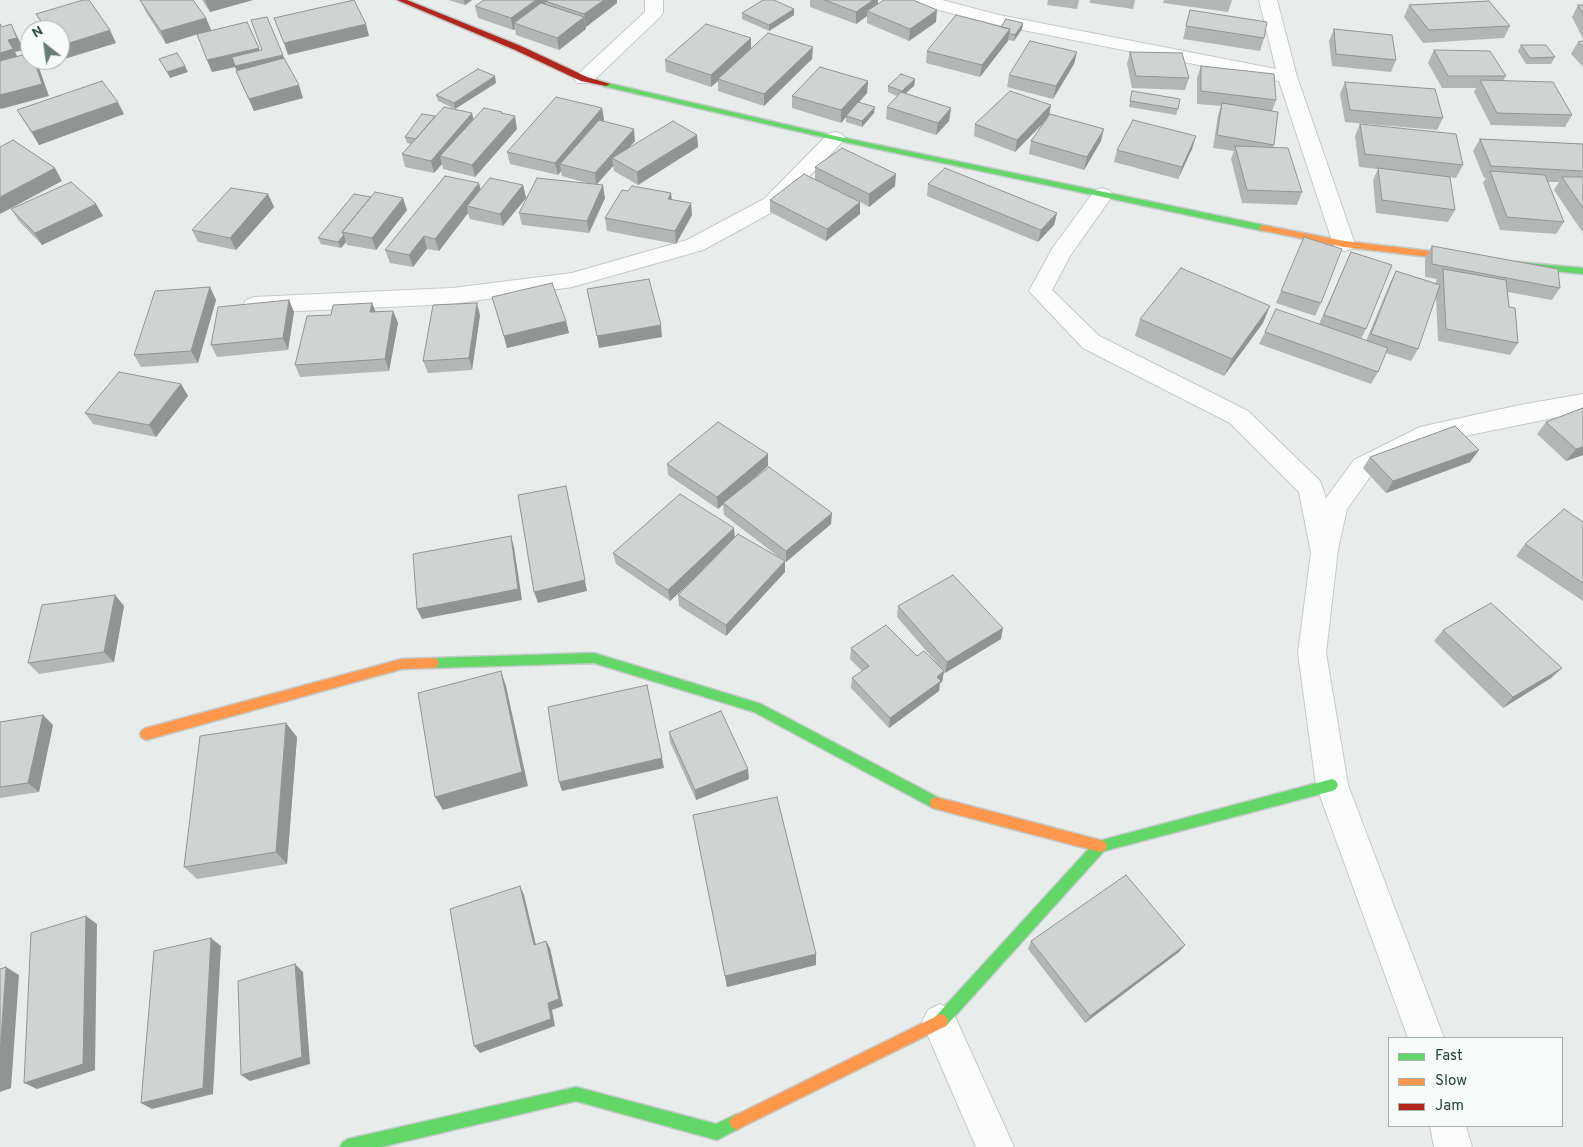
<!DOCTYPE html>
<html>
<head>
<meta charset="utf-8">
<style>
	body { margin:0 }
	#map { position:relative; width:1583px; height:1147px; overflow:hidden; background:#e8edeb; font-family:Overpass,sans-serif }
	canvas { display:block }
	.legend { position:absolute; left:1388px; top:1037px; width:175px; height:90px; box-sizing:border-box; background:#f7fbf9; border:1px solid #a3b1ad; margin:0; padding:6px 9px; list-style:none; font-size:15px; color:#24423a }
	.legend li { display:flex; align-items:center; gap:10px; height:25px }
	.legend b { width:25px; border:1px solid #a3b1ad }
	.north { position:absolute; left:20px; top:20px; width:50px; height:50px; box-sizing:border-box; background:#f7fbf9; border:1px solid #a3b1ad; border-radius:50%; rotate:330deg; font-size:14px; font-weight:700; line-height:20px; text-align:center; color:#24423a }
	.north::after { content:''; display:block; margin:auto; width:18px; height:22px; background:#697e78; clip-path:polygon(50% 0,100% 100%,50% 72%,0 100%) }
</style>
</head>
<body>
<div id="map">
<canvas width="1583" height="1147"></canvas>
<ul class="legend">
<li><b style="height:6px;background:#63d668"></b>Fast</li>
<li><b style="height:6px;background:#ff974d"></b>Slow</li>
<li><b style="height:6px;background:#b3261e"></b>Jam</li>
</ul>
<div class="north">N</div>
</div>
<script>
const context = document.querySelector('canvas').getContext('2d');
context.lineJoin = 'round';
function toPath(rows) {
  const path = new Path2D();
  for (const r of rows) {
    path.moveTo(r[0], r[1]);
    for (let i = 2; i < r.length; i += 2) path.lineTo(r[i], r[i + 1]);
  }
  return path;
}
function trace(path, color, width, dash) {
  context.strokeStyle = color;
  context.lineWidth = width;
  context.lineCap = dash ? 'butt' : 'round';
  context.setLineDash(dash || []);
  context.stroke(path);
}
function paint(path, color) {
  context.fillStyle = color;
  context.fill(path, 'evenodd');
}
const street = toPath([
	[645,0,663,0,663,13,660,17,591,83,577,83,574,79,577,75,645,12,645,0],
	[912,0,942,0,999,15,1276,69,1259,0,1277,0,1297,77,1355,244,1352,249,1344,251,1336,249,1333,244,1279,81,998,25,915,4,912,0],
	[835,132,842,134,845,138,842,142,778,209,703,250,572,287,452,304,254,313,246,310,243,305,246,300,254,297,452,288,572,273,687,240,764,199,828,134,835,132],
	[1102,188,1109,190,1113,195,1070,256,1052,290,1099,336,1248,411,1320,481,1326,498,1354,460,1420,427,1520,405,1583,394,1583,412,1435,442,1372,474,1347,509,1338,549,1326,653,1348,785,1444,1038,1408,1038,1316,785,1298,653,1311,553,1299,492,1230,423,1083,348,1029,291,1052,249,1095,190,1102,188],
	[940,1004,952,1010,1014,1147,976,1147,922,1022,928,1010,940,1004],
	[1430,1126,1466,1126,1472,1147,1434,1147,1430,1126]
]);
const fast = toPath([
	[603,82,835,136,1263,225,1267,228,1263,231,835,140,603,86,603,82],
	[1517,262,1583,268,1583,274,1514,267,1512,265,1517,262],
	[594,653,761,704,941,799,942,803,941,807,936,809,931,807,754,712,594,663,433,668,429,667,427,663,429,659,433,658,594,653],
	[1332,779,1336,781,1338,785,1336,789,1332,791,1104,851,946,1026,941,1028,936,1026,934,1021,936,1016,1095,842,1332,779],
	[576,1087,716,1124,737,1114,742,1117,745,1122,742,1127,717,1140,576,1101,381,1147,340,1147,343,1142,348,1139,576,1087]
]);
const slow = toPath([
	[1263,225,1344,241,1464,255,1469,258,1464,261,1344,247,1260,230,1259,228,1263,225],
	[433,658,437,659,439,663,437,667,433,668,402,669,146,740,142,738,140,734,142,730,146,728,402,659,433,658],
	[936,797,1100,840,1105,842,1107,846,1105,850,1100,852,936,809,931,807,930,803,931,799,936,797],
	[941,1014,946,1016,948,1021,946,1026,742,1127,737,1130,732,1127,729,1122,732,1117,941,1014]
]);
const jam = toPath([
	[397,0,407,0,521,46,587,77,610,84,606,86,581,81,515,50,397,0]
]);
const wall = toPath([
	[140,0,206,18,211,30,260,51,284,58,303,98,254,111,241,83,236,71,237,71,235,67,212,72,197,34,166,44,146,12],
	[202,0,253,0,210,12],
	[448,0,472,0,465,5],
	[484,0,617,3,586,27,585,26,586,29,559,50,516,35,515,29,513,30,478,18,475,6],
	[810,0,878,0,878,4,936,22,909,41,867,23,867,16,856,24,810,7],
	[1048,0,1079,0,1077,9,1047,5],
	[1090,0,1135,0,1133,9,1090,3],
	[1164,0,1232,0,1228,12,1163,3],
	[1409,5,1510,26,1504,38,1423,43,1404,17],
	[1578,5,1583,5,1583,39,1572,17],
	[794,9,794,15,769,31,742,19,742,13],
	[1190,10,1264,38,1260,51,1183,39],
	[36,14,116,43,64,59,60,53,60,30,46,30],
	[1023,23,1022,29,1014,41,1008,40,980,77,926,63,927,51,1001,27],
	[1334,29,1396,60,1391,72,1332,66,1329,41],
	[751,38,751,48,812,59,764,106,718,91,718,81,711,87,666,72,665,60],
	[1583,41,1583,67,1571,54,1578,42],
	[1521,45,1555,57,1551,64,1526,64,1518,51],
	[1434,50,1506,76,1503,81,1572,115,1565,127,1491,125,1474,92,1476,88,1442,88,1428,63],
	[1077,52,1074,64,1053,99,1007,87,1009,75],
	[1130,52,1189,78,1185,90,1132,88,1127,64],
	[1201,66,1276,100,1272,111,1274,145,1273,147,1302,192,1297,205,1242,203,1231,159,1234,151,1213,148,1218,115,1221,106,1197,104,1197,78],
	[915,79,914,86,905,94,951,108,949,121,936,135,886,119,887,107,897,96,888,92,888,86],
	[868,81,867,93,859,102,874,113,862,127,846,122,846,117,841,123,792,108,792,96],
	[1345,82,1443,118,1437,130,1345,122,1340,94],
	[496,83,455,109,438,101,436,95],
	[1132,91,1178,109,1176,115,1129,107],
	[1051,105,1049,116,1101,141,1084,170,1029,154,1031,141,1045,121,1015,152,974,136,975,124],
	[602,108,604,120,603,121,635,141,628,148,697,135,698,147,638,185,614,171,613,166,597,184,605,198,589,233,522,225,519,213,590,184,562,176,561,171,558,175,510,164,507,152],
	[17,110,124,114,39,145],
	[502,112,503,114,517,129,475,177,443,169,442,164,434,173,405,167,402,154,411,144,407,143,405,137],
	[1360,124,1463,165,1456,178,1440,176,1455,210,1448,222,1376,213,1373,180,1378,169,1359,167,1355,136],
	[1196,136,1192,149,1178,179,1114,162,1117,150],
	[1480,139,1583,144,1583,233,1554,190,1559,182,1548,182,1564,222,1556,234,1500,230,1483,183,1486,178,1484,178,1473,151],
	[815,167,895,186,869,207,860,202,860,214,826,241,770,212,770,200,815,180],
	[928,184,1057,213,1054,225,1038,242,927,196],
	[523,185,526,198,503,226,470,219,468,213,439,251,427,249,413,267,390,263,385,250,480,190],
	[628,191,671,193,672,200,692,215,676,244,607,231,605,218],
	[268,194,274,207,236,250,198,242,192,230],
	[96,204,103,216,42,245,19,221,11,209],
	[407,210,376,250,347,245,346,242,341,248,321,244,318,238],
	[1304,237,1321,303,1315,316,1276,303],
	[1432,246,1560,288,1552,300,1508,292,1509,307,1518,343,1510,355,1438,341,1436,296,1418,349,1411,361,1386,353,1378,372,1371,384,1259,344,1265,332,1319,324,1351,252,1366,329,1361,339,1366,341,1390,283,1396,271,1436,283,1436,281,1437,279,1425,277,1425,259],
	[210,287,216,300,198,363,141,367,134,355],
	[492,297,566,321,569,333,507,348],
	[289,300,294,312,288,350,217,357,211,345],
	[393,311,398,323,389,371,300,377,295,365,331,315],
	[480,315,472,370,428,373,423,361],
	[1140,319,1263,323,1224,376,1135,336],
	[181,384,188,396,156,437,93,424,85,413],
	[1546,422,1583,455,1566,461,1537,434],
	[1370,457,1470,462,1386,493,1363,468],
	[667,464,768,466,738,492,831,524,786,562,785,561,785,572,726,636,679,606,678,595,690,583,670,601,616,564,613,553,734,528,734,537,784,561,724,515,723,504,718,509,668,475],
	[1583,522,1583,601,1516,556,1525,544],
	[115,595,124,606,114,662,39,674,28,663],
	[898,606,1001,639,945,673,944,672,942,682,940,683,939,691,889,728,851,688,852,678,862,671,850,659,851,648,917,656,941,668,897,617],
	[1443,630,1551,678,1503,708,1434,641],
	[43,715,53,725,39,792,0,798,0,722],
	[669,732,749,779,696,800,670,742],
	[297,737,287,864,197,879,184,867],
	[693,815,816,954,816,965,727,987],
	[1031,941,1185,945,1179,952,1085,1023,1028,949]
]);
const shadedWall = toPath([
	[205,0,253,0,210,12],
	[464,0,472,0,465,5],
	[536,0,555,0,545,1,546,7,514,23,515,29,513,30,511,18],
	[604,0,617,0,617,3,586,27,584,14],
	[873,0,878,0,877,8,867,11,867,16,856,24,856,12],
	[794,9,794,15,769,31,769,25],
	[937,10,936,22,909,41,910,29],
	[584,17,586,29,559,50,557,38],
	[206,18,211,30,166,44,161,31],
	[1023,23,1022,29,1014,41,1015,35],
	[11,24,24,50,15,52,20,61,0,67,0,53,8,40],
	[366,24,369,36,288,55,284,43],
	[1010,29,1008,41,980,77,982,65],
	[110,30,116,43,64,59,60,52,60,46],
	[751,38,751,50,718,79,718,81,711,87,711,75],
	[813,47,812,59,764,106,764,94],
	[259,48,263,60,283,55,287,67,240,78,235,67,212,72,207,60],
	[1077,52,1074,64,1053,99,1056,86],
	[34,60,35,60,38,65,49,96,1,109,0,108,0,95],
	[185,66,188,72,170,78,167,72],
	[495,76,496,83,455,109,454,103],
	[915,79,914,86,901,97,902,91],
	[868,81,867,93,847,116,846,116,846,117,841,123,841,110],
	[299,85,303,98,254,111,249,99],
	[118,102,124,114,39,145,32,132],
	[1051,105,1048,118,1015,152,1017,140],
	[875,107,874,113,862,127,862,121],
	[602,108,604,120,566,165,560,164,561,171,558,175,555,163],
	[951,108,949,121,936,135,938,123],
	[472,113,475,125,440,156,442,164,434,173,431,161],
	[515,116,517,129,475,177,472,165],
	[634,129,635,141,617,161,612,158,613,166,596,185,595,173],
	[1104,129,1101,141,1084,170,1087,157],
	[697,135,698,147,638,185,637,172],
	[1196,136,1192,149,1178,179,1182,167],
	[55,168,62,181,0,214,0,197],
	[896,174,895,186,869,207,869,194],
	[479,183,482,195,467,206,468,213,439,251,435,239],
	[523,185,526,198,503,226,500,214],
	[603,185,605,198,589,233,587,221],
	[671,193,672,205,668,199],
	[268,194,274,207,236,250,230,238],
	[403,198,407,210,376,250,372,238],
	[860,202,860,214,826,241,827,229],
	[691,203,692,215,676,244,675,231],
	[96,204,103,216,42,245,35,233],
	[1057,213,1054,225,1038,242,1041,230],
	[344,235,346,242,341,248,338,242],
	[424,236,427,249,413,267,409,255],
	[210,287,216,300,198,363,191,351],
	[289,300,294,312,288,350,283,338],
	[372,303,377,315,370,312],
	[477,303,480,315,472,370,469,358],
	[1270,306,1263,323,1224,376,1232,359],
	[393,311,398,323,389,371,385,359],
	[566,321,569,333,507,348,504,336],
	[661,325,662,337,599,348,597,336],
	[181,384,188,396,156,437,149,425],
	[1583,447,1583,455,1566,461,1576,449],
	[1479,450,1470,462,1386,493,1393,481],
	[768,454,768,466,718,509,717,497],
	[566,486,587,591,538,603,534,592],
	[832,513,831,524,786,562,786,551],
	[734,528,735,540,670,601,668,590],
	[511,536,514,547,522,600,422,619,417,609],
	[785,561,785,572,726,636,726,625],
	[115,595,124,606,114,662,104,652],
	[1003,628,1001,639,945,673,947,662],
	[1562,668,1551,678,1503,708,1513,697],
	[501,671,506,686,528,786,443,810,435,797],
	[944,671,942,682,940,683,939,691,889,728,890,718],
	[43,715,53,725,39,792,28,783],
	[286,723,297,737,287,864,276,852],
	[662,758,664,768,562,791,559,782],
	[748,769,749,779,696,800,695,790],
	[520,886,524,895,538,953,534,945],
	[86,916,97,924,95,1070,37,1089,24,1083],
	[211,938,221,946,213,1094,152,1109,141,1103],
	[546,941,550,948,563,1006,552,1010,555,1026,480,1053,474,1046,548,1003],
	[1185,945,1179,952,1085,1023,1090,1016],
	[816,954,816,965,727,987,725,976],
	[295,964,303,972,310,1064,250,1081,241,1075],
	[6,967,19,975,11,1088,0,1092,0,1054]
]);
const building = toPath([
	[83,0,89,0,110,30,60,46,60,30,47,30,36,14,83,0],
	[140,0,193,0,206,18,161,31,140,0],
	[354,0,366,24,284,43,274,18,354,0],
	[484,0,536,0,511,18,475,6,484,0],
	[547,0,604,0,584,14,545,1,547,0],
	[763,0,774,0,794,9,769,25,742,13,763,0],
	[825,0,873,0,856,12,825,0],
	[884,0,913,0,937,10,910,29,867,11,884,0],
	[1489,1,1510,26,1429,30,1409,5,1489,1],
	[541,3,584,17,557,38,514,23,541,3],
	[1578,5,1583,5,1583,14,1578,5],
	[1190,10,1267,22,1264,38,1186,26,1190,10],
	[956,15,1010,29,982,65,927,51,956,15],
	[267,17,283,55,235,66,232,57,262,50,251,20,267,17],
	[1006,19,1023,23,1015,35,1009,33,1010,29,1001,27,1006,19],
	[247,22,259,48,207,60,197,34,247,22],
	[0,24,2,27,11,24,17,38,8,40,13,49,0,53,0,24],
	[706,24,751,38,711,75,665,60,706,24],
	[1334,29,1392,35,1396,60,1336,54,1334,29],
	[768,33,813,47,764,94,718,79,768,33],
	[1030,41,1077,52,1056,86,1009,75,1030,41],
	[1583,41,1583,47,1578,42,1583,41],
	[1521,45,1546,45,1555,57,1530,58,1521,45],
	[1434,50,1490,51,1506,76,1448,76,1434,50],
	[1130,52,1182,53,1189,78,1136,76,1130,52],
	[30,53,30,60,34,60,42,84,0,95,0,61,30,53],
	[177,53,185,66,167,72,159,59,177,53],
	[284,58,299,85,249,99,236,71,284,58],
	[1201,66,1274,74,1276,100,1201,91,1201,66],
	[820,67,868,81,841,110,792,96,820,67],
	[478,69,495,76,454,103,436,95,478,69],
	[901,74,915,79,902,91,888,86,901,74],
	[1480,80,1553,82,1572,115,1497,113,1480,80],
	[102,81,118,102,32,132,17,110,102,81],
	[1345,82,1435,89,1443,118,1350,110,1345,82],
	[1010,91,1051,105,1017,140,975,124,1010,91],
	[1132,91,1180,99,1178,109,1130,101,1132,91],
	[901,92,951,108,938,123,887,107,901,92],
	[556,97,602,108,555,163,507,152,556,97],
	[858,102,875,107,862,121,846,116,858,102],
	[1222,103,1278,112,1274,145,1217,135,1222,103],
	[444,107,472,113,431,161,402,154,444,107],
	[484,108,502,112,501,113,515,116,472,165,440,156,484,108],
	[422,114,435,116,416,139,405,137,422,114],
	[1050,114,1104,129,1087,157,1031,141,1050,114],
	[599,120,634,129,595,173,560,164,599,120],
	[1133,120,1196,136,1182,167,1117,150,1133,120],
	[673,121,697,135,637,172,612,158,673,121],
	[1360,124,1456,134,1463,165,1365,154,1360,124],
	[1480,139,1583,144,1583,171,1491,166,1480,139],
	[13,140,55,168,0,197,0,147,13,140],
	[1235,146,1288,148,1302,192,1247,190,1235,146],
	[842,148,896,174,869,194,815,167,842,148],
	[945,168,1057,213,1041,230,928,184,945,168],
	[1378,168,1450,177,1455,210,1382,200,1378,168],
	[1490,171,1545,175,1564,222,1507,217,1490,171],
	[804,174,860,202,827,229,770,200,804,174],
	[445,176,479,183,435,239,424,236,409,255,385,250,445,176],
	[1562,177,1583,177,1583,208,1562,177],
	[490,178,523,185,500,214,467,206,490,178],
	[537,178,603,185,587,221,519,213,537,178],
	[71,182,96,204,35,233,11,209,71,182],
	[632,186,671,193,668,199,691,203,675,231,605,218,622,190,628,191,632,186],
	[231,188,268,194,230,238,192,230,231,188],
	[375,192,403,198,372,238,342,232,375,192],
	[354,194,371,197,342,232,344,235,338,242,318,238,354,194],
	[1304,237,1342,249,1321,303,1281,291,1304,237],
	[1432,246,1558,269,1560,288,1432,264,1432,246],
	[1351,252,1392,265,1366,329,1324,315,1351,252],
	[1181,268,1270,306,1232,359,1140,319,1181,268],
	[1443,269,1506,280,1509,307,1515,308,1518,343,1446,329,1443,269],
	[1396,271,1440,285,1418,349,1371,334,1396,271],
	[649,279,661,325,597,336,587,289,649,279],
	[552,283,566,321,504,336,492,297,552,283],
	[210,287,191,351,134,355,155,291,210,287],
	[289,300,283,338,211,345,218,307,289,300],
	[372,303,370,312,393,311,385,359,295,365,307,316,331,315,333,305,372,303],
	[477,303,469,358,423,361,433,305,477,303],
	[1276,309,1388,348,1378,372,1265,332,1276,309],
	[119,372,181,384,149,425,85,413,119,372],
	[1583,408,1583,447,1576,449,1546,422,1583,408],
	[718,422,768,454,717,497,667,464,718,422],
	[1455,426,1479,450,1393,481,1370,457,1455,426],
	[769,467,832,513,786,551,723,503,769,467],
	[566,486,585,580,534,592,518,495,566,486],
	[680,494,734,528,668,590,613,553,680,494],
	[1564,509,1583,522,1583,583,1525,544,1564,509],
	[738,534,785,561,726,625,678,595,738,534],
	[511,536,518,589,417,609,413,554,511,536],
	[953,575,1003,628,947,662,898,606,953,575],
	[115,595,104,652,28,663,42,605,115,595],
	[1491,603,1562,668,1513,697,1443,630,1491,603],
	[886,625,917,656,924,651,944,671,937,677,941,681,890,718,852,678,869,666,851,648,886,625],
	[501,671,522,772,435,797,418,693,501,671],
	[647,685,662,758,559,782,548,707,647,685],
	[721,711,748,769,695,790,669,732,721,711],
	[43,715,28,783,0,787,0,722,43,715],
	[286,723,276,852,184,867,200,736,286,723],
	[777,797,816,954,725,976,693,815,777,797],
	[1126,875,1185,945,1090,1016,1031,941,1126,875],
	[520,886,534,945,546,941,559,999,548,1003,551,1019,474,1046,450,909,520,886],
	[86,916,83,1064,24,1083,31,933,86,916],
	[211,938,203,1088,141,1103,154,951,211,938],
	[295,964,302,1057,241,1075,238,981,295,964],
	[6,967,0,1054,0,969,6,967]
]);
trace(street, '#c5cac8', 2);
trace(fast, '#c3cbc8', 3);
trace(slow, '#c3cbc8', 3);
trace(jam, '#c3cbc8', 3);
paint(street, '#fcfcfc');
paint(fast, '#63d668');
paint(slow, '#ff974d');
paint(jam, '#b3261e');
paint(wall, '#b2b6b5');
paint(shadedWall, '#919493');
paint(building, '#cfd4d2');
trace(building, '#919493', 1);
</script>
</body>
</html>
